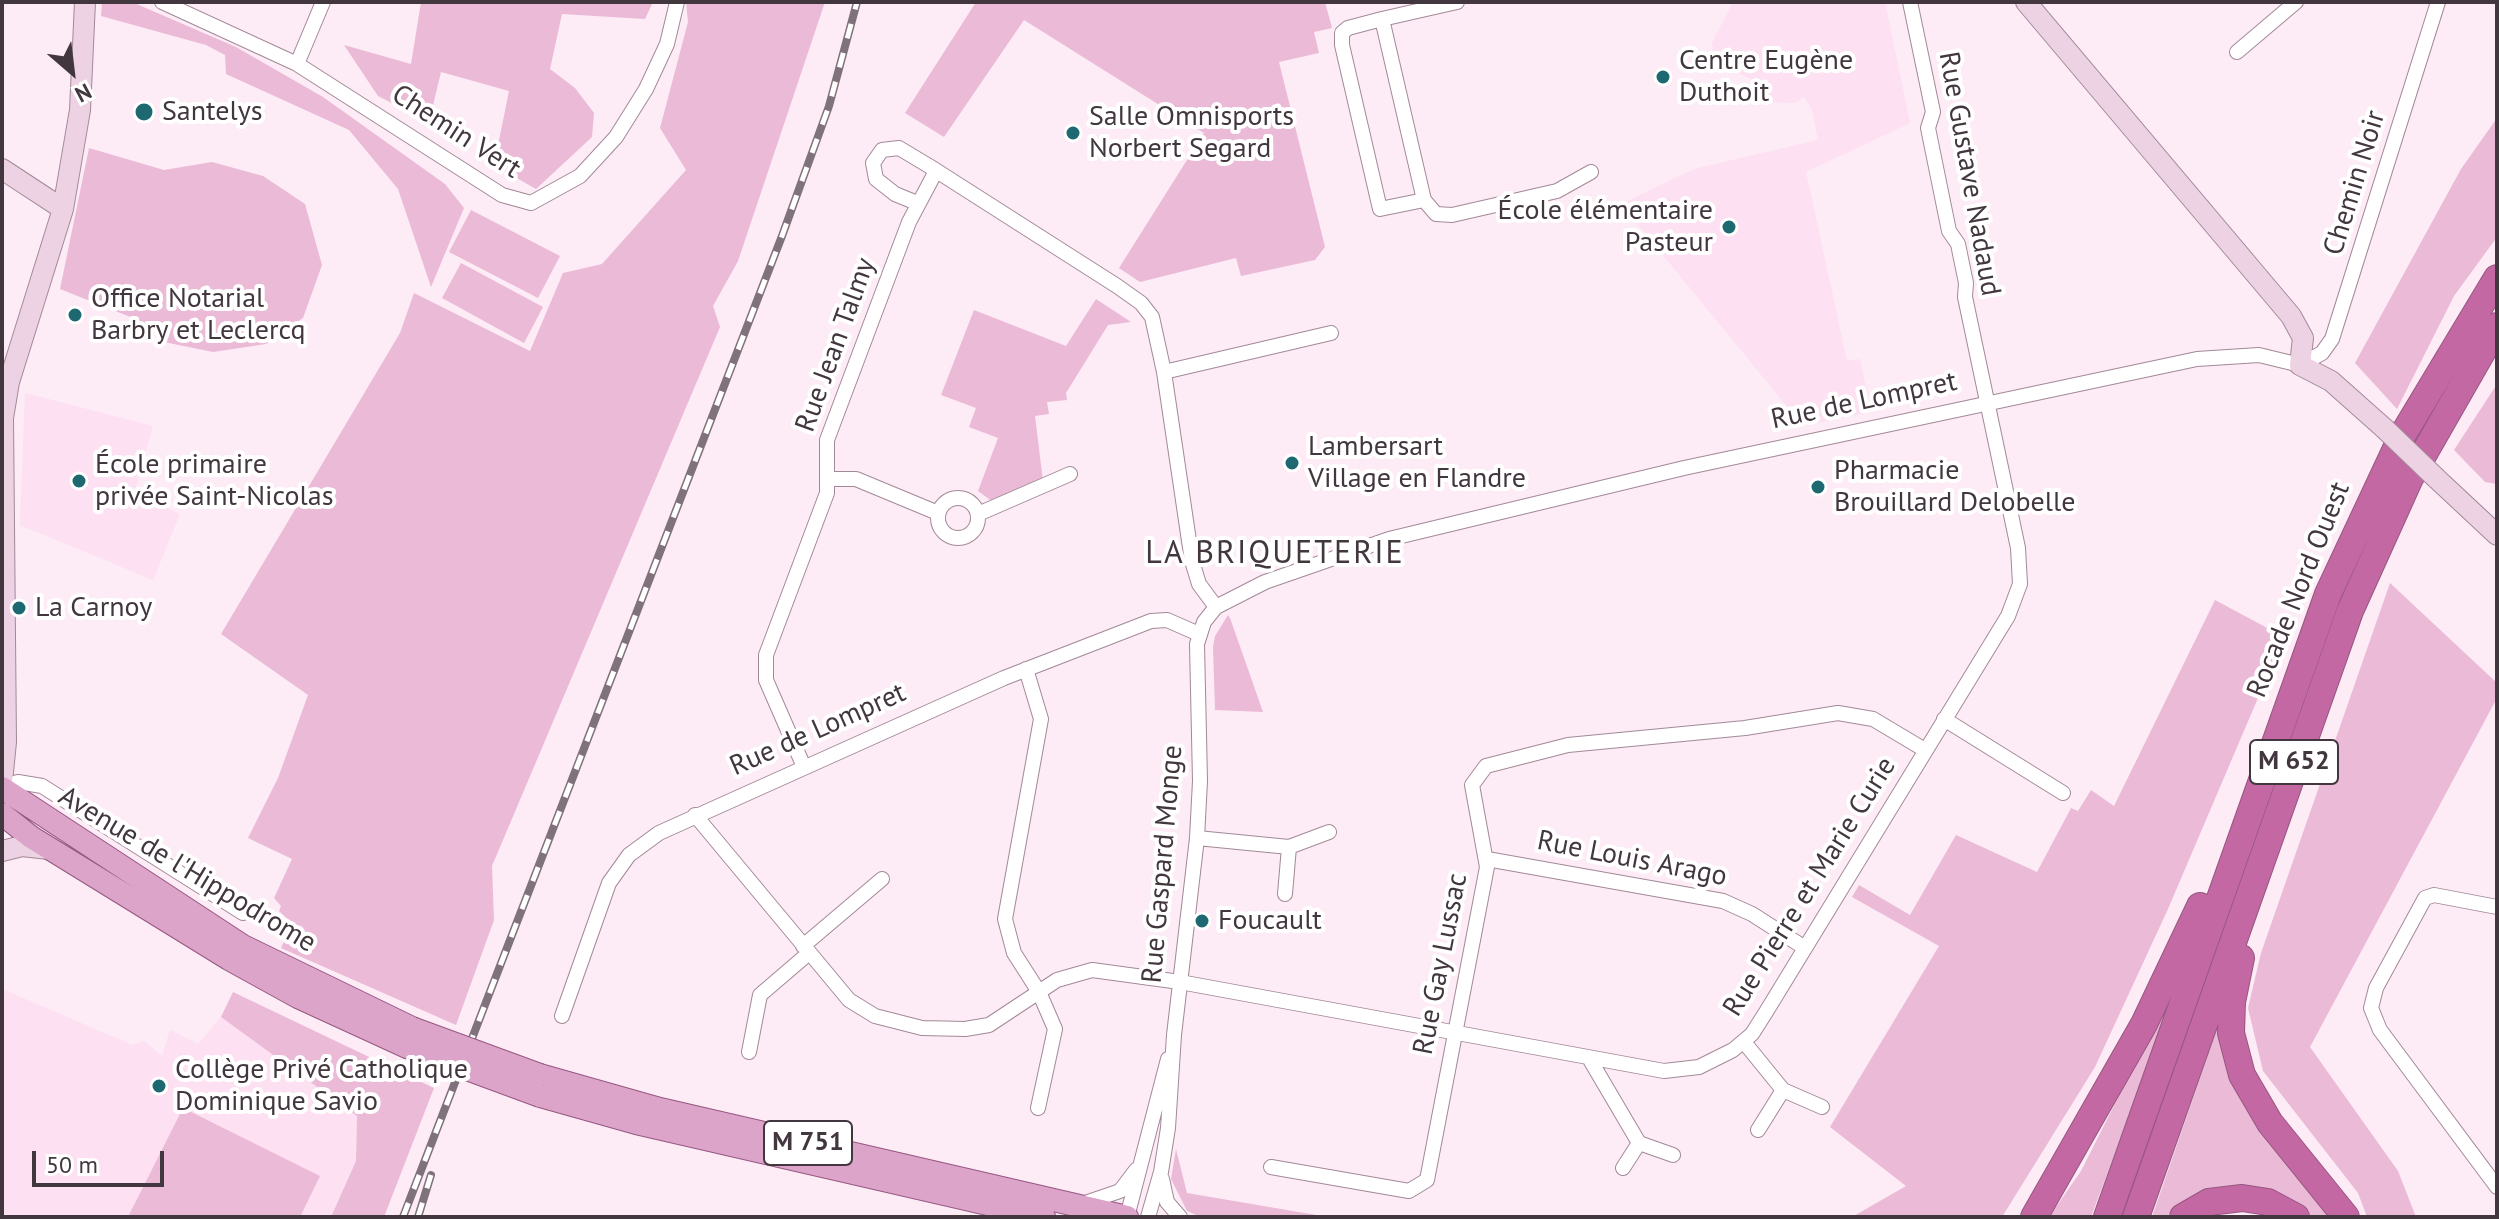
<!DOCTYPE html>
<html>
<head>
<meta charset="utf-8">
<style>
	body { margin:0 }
	#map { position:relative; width:2499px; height:1219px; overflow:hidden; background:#fdebf6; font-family:"PT Sans",sans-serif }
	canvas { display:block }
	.frame { position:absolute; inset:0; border:4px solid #42373e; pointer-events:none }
	.north { position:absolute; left:32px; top:32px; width:80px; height:80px; -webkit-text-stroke:6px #fff; paint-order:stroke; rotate:152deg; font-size:22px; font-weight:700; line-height:32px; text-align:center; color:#42373e }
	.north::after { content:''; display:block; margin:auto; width:28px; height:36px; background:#42373e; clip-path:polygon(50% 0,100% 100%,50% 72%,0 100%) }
	.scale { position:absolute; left:32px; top:1151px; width:132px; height:36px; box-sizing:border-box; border:4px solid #42373e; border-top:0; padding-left:10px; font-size:24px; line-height:28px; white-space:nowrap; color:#42373e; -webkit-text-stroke:6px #fff; paint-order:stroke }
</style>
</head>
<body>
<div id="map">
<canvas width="2499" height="1219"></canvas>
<div class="frame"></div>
<div class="north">N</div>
<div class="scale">50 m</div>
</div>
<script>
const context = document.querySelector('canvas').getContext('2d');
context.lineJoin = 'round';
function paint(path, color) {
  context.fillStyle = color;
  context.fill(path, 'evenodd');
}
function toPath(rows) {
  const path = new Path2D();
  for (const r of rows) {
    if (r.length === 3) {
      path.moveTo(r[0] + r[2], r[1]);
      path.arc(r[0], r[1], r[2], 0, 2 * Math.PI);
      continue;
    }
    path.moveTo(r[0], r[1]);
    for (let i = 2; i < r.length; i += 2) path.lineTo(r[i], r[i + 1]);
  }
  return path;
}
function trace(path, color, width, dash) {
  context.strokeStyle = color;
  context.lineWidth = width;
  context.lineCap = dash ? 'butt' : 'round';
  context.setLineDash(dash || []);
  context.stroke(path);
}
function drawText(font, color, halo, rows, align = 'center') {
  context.font = font + ' "PT Sans",sans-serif';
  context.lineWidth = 8;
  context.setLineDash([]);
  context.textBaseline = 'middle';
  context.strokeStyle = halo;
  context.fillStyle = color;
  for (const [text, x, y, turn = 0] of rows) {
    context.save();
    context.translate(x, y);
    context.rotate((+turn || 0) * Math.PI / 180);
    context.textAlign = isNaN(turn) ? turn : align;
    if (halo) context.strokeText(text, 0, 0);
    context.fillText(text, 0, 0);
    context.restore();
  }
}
const built = toPath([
	[1733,2,1885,2,1910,123,1806,172,1847,361,1860,359,1871,412,1803,426,1621,204,1694,169,1818,140,1812,110,1804,97,1795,103,1772,102,1756,93,1753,80,1728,68,1713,53,1712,43],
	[25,393,153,426,134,494,180,514,153,580,20,525],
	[2,989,132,1045,144,1041,162,1056,170,1030,198,1044,221,1017,357,1116,356,1161,331,1217,2,1217]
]);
const green = toPath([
	[102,2,132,2,236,47,323,97,445,184,464,208,431,287,398,189,349,130,226,74,225,55,206,45,101,16],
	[421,2,653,2,645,19,562,14,550,69,575,88,594,113,592,137,536,189,494,165,509,91,441,72,429,122,378,96,344,45,411,64],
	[686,2,825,2,738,261,713,306,720,327,492,866,494,920,456,1025,281,948,292,923,279,911,281,906,274,898,292,859,248,838,278,778,308,695,221,634,400,333,414,293,530,351,563,273,602,264,686,170,660,128,688,22],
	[976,2,1325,2,1332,28,1314,32,1319,53,1279,62,1325,247,1315,260,1241,276,1236,258,1140,282,1119,268,1204,133,1024,20,944,137,905,113],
	[2497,118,2497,237,2454,296,2397,409,2355,363,2461,169],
	[89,148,164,170,212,162,263,176,305,204,322,265,303,318,266,344,213,352,164,342,143,322,60,289],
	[471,210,560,256,538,298,449,252],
	[461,263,543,307,524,343,442,298],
	[1096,299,1131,322,1108,325,1066,393,1067,400,1047,402,1049,414,1035,416,1043,481,993,502,978,491,998,438,969,427,976,408,941,395,974,310,1066,346],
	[2497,384,2497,484,2485,482,2454,450],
	[2390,583,2497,683,2497,698,2310,1047,2398,1171,2416,1217,2367,1217,2358,1193,2263,1071,2248,1008,2261,953],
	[2215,600,2284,637,2168,909,2095,1067,2002,1217,1852,1217,1906,1186,1830,1127,1939,946,1852,897,1859,885,1910,915,1956,835,2037,872,2071,808,2078,811,2091,790,2114,806],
	[1228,615,1230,618,1263,712,1215,710,1213,647,1215,636],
	[2186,963,2091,1217,2049,1217,2081,1171],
	[233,992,434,1088,384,1217,331,1217,356,1161,357,1116,221,1017],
	[2219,1023,2338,1217,2306,1217,2226,1190,2180,1203,2166,1217,2152,1217],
	[183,1108,320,1176,300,1217,129,1215],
	[1176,1149,1187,1193,1328,1217,1201,1217,1187,1211,1171,1179]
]);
const street = toPath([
	[162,2,297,64,502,195,531,203,580,176,616,137,646,89,667,44,677,2],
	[1382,19,1457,2],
	[2237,52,2296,2],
	[297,64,323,2],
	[1424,200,1380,209,1342,45,1342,33,1348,28,1382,19,1424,200,1436,214,1452,215,1557,191,1591,172],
	[917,203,895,194,876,179,873,163,882,150,899,148,929,166,1117,286,1141,303,1152,317,1164,372,1192,561,1199,584,1216,607],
	[1164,372,1331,333],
	[829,479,856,479,938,513],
	[958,518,20],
	[978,514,1070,474],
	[1026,669,1041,719,1005,919,1014,953,1039,992,1055,1029,1038,1108],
	[1944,719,2063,793],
	[804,767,766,680,766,655,827,493,827,440,909,222,936,171],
	[2,787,18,782,42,786,243,913],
	[695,815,849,1000,875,1016,922,1028,965,1029,989,1025,1057,980,1092,970,1180,982,1664,1071,1699,1067,1733,1050,1752,1034,1766,1012,2008,616,2020,584,2018,548,1965,297,1966,283,1958,244,1949,231,1928,128,1933,112,1910,2],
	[1197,838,1289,847,1285,894],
	[1289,847,1329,832],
	[1487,859,1723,901,1752,914,1805,948],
	[2497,907,2434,895,2425,898,2376,988,2371,1008,2380,1030,2497,1187],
	[803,946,882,879],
	[562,1016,609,883,629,855,659,833,1004,678,1151,621,1167,620,1199,634],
	[1744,1042,1783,1090,1758,1130],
	[749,1052,760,995,809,953],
	[1589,1058,1639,1143,1623,1168],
	[1783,1090,1822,1107],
	[1639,1143,1673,1155],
	[1271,1167,1409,1191,1427,1180,1487,867,1472,785,1486,766,1568,745,1745,728,1838,713,1873,719,1925,750],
	[1162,1179,1167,1202,1180,1217],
	[1082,1204,1120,1191,1136,1170],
	[1127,1217,1168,1059],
	[1148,1217,1161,1172,1168,1128,1174,1035,1197,838,1200,781,1197,644,1204,622,1216,607,1265,582,1389,539,1684,468,2197,359,2259,355,2300,365,2322,353,2332,339,2438,2]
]);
const secondary = toPath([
	[2026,2,2291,316,2303,338,2300,365,2331,381,2385,429],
	[2,169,63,209],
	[2436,478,2497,535],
	[2,782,6,742,3,418,9,382,63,209,80,110,85,2],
	[2,851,22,846,49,849]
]);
const primary = toPath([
	[2,788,243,946,412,1028],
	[2,814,31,837,229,959,298,997,407,1047],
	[540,1075,660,1109,1127,1217],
	[540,1096,636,1123,1044,1217]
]);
const highway = toPath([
	[2241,958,2232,1002,2231,1033,2242,1075,2270,1123,2346,1217],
	[2034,1217,2144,1024,2200,906],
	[2107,1217,2328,594,2402,436,2497,278],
	[2136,1217,2350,611,2410,478,2497,326],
	[2183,1217,2209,1202,2242,1198,2268,1202,2296,1217]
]);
const rail = toPath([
	[403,1217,782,236,829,106,857,2],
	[418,1217,431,1175]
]);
const secondaryBridge = toPath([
	[2385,429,2436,478]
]);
const primaryBridge = toPath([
	[412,1028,540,1075],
	[407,1047,540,1096]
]);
const markers = [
	[1663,77,8,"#1e6971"],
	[144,112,10,"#1e6971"],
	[1073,133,8,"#1e6971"],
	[1729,227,8,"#1e6971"],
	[75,315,8,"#1e6971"],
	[1292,463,8,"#1e6971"],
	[79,481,8,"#1e6971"],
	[1818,487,8,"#1e6971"],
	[19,608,8,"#1e6971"],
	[1202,921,8,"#1e6971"],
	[159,1086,8,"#1e6971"]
];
const shields = [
	[2294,762,88],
	[808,1143,88]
];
const shieldNames = [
	["M 652",2294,762],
	["M 751",808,1143]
];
const poiNames = [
	["Centre Eugène",1679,61],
	["Duthoit",1679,93],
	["Santelys",162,112],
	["Salle Omnisports",1089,117],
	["Norbert Segard",1089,149],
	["École élémentaire",1713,211,"right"],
	["Pasteur",1713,243,"right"],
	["Office Notarial",91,299],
	["Barbry et Leclercq",91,331],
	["Lambersart",1308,447],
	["Village en Flandre",1308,479],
	["École primaire",95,465],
	["privée Saint-Nicolas",95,497],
	["Pharmacie",1834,471],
	["Brouillard Delobelle",1834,503],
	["La Carnoy",35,608],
	["Foucault",1218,921],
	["Collège Privé Catholique",175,1070],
	["Dominique Savio",175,1102]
];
const streetNames = [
	["Chemin Vert",456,132,33],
	["Rue Gustave Nadaud",1969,174,80],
	["Chemin Noir",2355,183,-73],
	["Rue Jean Talmy",836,345,-70],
	["Rue de Lompret",1864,401,-12],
	["Rocade Nord Ouest",2299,590,-68],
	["Rue de Lompret",818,730,-24],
	["Rue Louis Arago",1632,859,11],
	["Rue Gaspard Monge",1163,864,-85],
	["Avenue de l'Hippodrome",187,870,31],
	["Rue Pierre et Marie Curie",1810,887,-58],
	["Rue Gay Lussac",1441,964,-79]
];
const quarterNames = [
	["LA BRIQUETERIE",1275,554]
];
paint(built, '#fde0f1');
paint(green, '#ebbad7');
trace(street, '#a38998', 16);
trace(secondary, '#a38998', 22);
trace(primary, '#965780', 24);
trace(highway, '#965780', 28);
trace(street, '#fff', 14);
trace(secondary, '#edd2e4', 20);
trace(primary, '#dca4c8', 22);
trace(highway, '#c468a4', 26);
trace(rail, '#7f727a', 8);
trace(rail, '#fff', 5, [15]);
trace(secondaryBridge, '#a38998', 22, []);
trace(primaryBridge, '#965780', 24, []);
trace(secondaryBridge, '#edd2e4', 20);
trace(primaryBridge, '#dca4c8', 22);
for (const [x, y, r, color] of markers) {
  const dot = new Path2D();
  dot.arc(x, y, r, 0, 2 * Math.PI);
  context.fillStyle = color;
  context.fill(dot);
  trace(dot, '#fff', 3);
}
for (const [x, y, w] of shields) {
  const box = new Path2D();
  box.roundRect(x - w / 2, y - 22, w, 44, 6);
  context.fillStyle = '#fff';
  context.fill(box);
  trace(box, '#42373e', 2);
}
drawText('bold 26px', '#42373e', null, shieldNames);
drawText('28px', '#42373e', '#fff', poiNames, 'left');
drawText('28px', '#42373e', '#fff', streetNames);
context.letterSpacing = '2px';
drawText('32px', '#42373e', '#fff', quarterNames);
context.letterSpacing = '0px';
</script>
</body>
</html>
